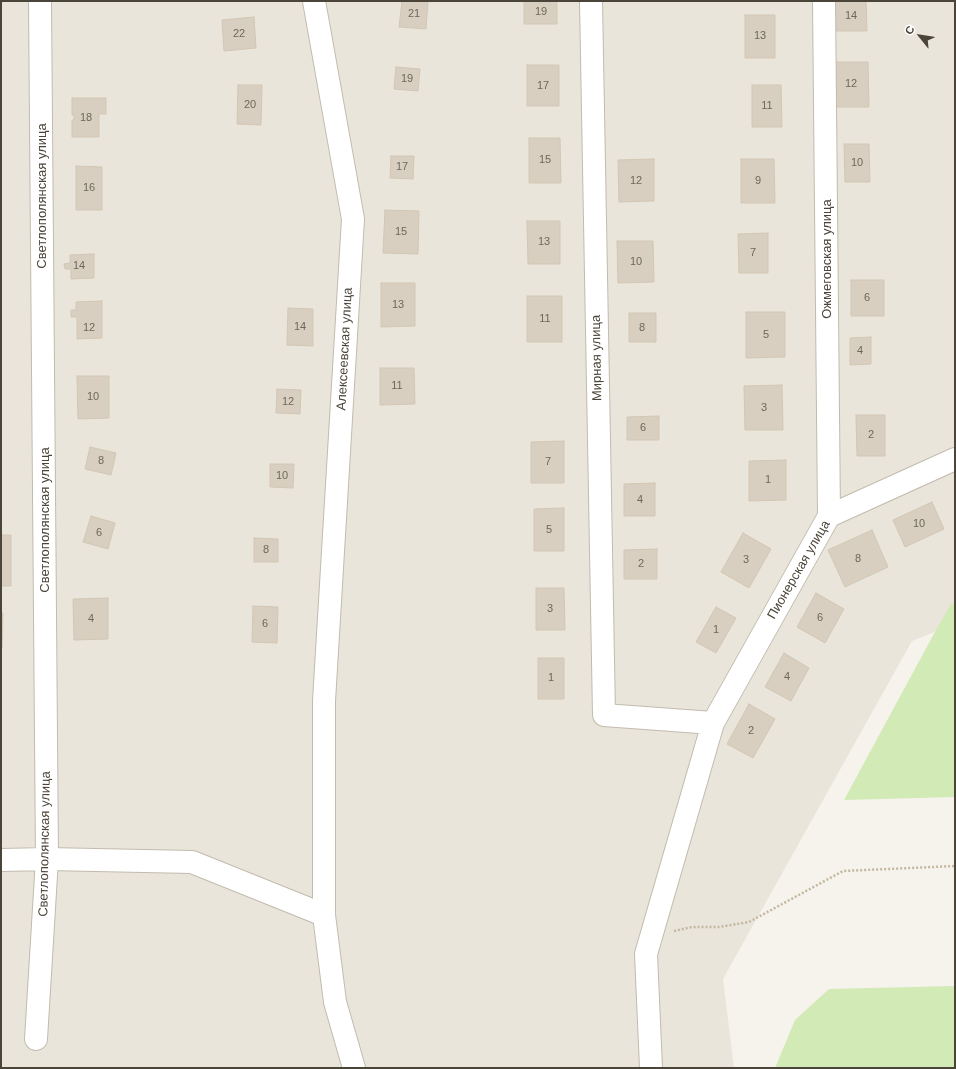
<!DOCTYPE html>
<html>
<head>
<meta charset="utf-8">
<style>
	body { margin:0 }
	#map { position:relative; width:956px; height:1069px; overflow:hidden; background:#f6f3ec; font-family:Helvetica,sans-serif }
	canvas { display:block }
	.frame { position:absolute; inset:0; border:2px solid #4b4439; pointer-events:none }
	.north { position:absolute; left:900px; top:16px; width:40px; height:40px; -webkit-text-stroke:3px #fff; paint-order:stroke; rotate:300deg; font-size:11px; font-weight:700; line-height:16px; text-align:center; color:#4b4439 }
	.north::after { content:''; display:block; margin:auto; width:14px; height:18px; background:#4b4439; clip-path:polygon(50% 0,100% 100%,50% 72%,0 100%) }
</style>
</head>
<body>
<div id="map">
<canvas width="956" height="1069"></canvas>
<div class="frame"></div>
<div class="north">С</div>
</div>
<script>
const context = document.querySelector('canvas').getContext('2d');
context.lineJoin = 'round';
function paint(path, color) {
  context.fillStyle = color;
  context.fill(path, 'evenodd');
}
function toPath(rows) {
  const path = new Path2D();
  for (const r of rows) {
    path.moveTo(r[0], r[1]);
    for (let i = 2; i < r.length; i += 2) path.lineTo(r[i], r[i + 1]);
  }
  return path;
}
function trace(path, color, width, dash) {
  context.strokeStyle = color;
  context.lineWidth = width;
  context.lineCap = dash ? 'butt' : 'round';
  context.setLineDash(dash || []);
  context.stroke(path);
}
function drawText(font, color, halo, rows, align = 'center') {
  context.font = font + ' Helvetica,sans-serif';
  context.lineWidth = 3.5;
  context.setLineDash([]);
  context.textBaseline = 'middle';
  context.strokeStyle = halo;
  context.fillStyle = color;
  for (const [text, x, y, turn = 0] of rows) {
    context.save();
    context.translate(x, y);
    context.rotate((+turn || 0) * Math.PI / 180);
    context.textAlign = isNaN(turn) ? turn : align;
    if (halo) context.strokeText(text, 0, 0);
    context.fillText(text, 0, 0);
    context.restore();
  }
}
const residential = toPath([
	[1,1,955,1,955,624,912,641,723,979,734,1068,1,1068]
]);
const green = toPath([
	[955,603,955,797,844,800,936,630,951,604],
	[955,986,955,1068,775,1068,795,1020,829,989]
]);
const building = toPath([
	[402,1,428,1,426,29,399,27,402,1],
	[524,1,557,1,557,24,524,24,524,1],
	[835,1,866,1,867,31,836,31,835,1],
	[745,15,775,15,775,58,745,58,745,15],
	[254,17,256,48,224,51,222,20,254,17],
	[833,62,868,62,869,107,834,107,833,62],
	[527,65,559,65,559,106,527,106,527,65],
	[396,67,420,69,418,91,394,89,396,67],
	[238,85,262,85,261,125,237,124,238,85],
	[752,85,781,85,782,127,752,127,752,85],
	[72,98,106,98,106,114,99,114,99,137,72,137,72,120,74,120,74,115,72,115,72,98],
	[529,138,560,138,561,183,529,183,529,138],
	[844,144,869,144,870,182,845,182,844,144],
	[391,156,414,156,413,179,390,178,391,156],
	[654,159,654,201,619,202,618,160,654,159],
	[741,159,774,159,775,203,741,203,741,159],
	[76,166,102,167,102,210,76,210,76,166],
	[385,210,419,211,418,254,383,253,385,210],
	[527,221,560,221,560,264,528,264,527,221],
	[768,233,768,273,739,273,738,234,768,233],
	[617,241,653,241,654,282,618,283,617,241],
	[94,254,94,278,71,279,71,269,65,269,64,264,70,263,70,255,94,254],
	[851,280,884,280,884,316,851,316,851,280],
	[381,283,415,283,415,326,381,327,381,283],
	[527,296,562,296,562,342,527,342,527,296],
	[102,301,102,338,77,339,77,317,71,317,71,310,76,310,76,302,102,301],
	[288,308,313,309,313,346,287,345,288,308],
	[746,312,785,312,785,357,746,358,746,312],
	[629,313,656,313,656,342,629,342,629,313],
	[871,337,871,364,850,365,850,338,871,337],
	[380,368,414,368,415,404,380,405,380,368],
	[77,376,109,376,109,418,78,419,77,376],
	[782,385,783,430,745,430,744,386,782,385],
	[277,389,301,390,300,414,276,413,277,389],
	[856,415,885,415,885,456,857,456,856,415],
	[659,416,659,440,627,440,627,417,659,416],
	[564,441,564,483,531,483,531,442,564,441],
	[90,447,116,453,111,475,85,469,90,447],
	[786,460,786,500,749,501,749,461,786,460],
	[270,464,294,464,293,488,270,487,270,464],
	[655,483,655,516,624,516,624,484,655,483],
	[932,502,944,529,905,547,893,520,932,502],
	[564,508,564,551,534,551,534,509,564,508],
	[91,516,115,523,108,549,83,542,91,516],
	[872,530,888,567,845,587,828,550,872,530],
	[743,533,771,549,749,588,721,572,743,533],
	[1,535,11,535,11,586,1,586,1,535],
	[254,538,278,539,278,562,254,562,254,538],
	[657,549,657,579,624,579,624,550,657,549],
	[536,588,564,588,565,630,536,630,536,588],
	[816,593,844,609,825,643,797,627,816,593],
	[108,598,108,639,74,640,73,599,108,598],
	[253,606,278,607,277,643,252,642,253,606],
	[716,607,736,618,716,653,696,642,716,607],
	[1,613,3,613,2,648,1,648,1,613],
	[784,653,809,668,791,701,765,687,784,653],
	[538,658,564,658,564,699,538,699,538,658],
	[749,704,775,719,753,758,727,744,749,704]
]);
const path = toPath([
	[674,931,692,927,719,927,749,922,843,871,955,866]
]);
const minor = toPath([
	[314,1,353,219,324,701,324,915,335,1002,354,1068],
	[591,1,604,715,713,723],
	[824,1,829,516],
	[1,860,47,859,192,862,324,915],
	[36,1039,47,859,40,1],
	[651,1068,646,954,713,723,829,516,955,459]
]);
const numberNames = [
	["19",541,12],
	["21",414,14],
	["14",851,16],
	["22",239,34],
	["13",760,36],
	["19",407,79],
	["12",851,84],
	["17",543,86],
	["20",250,105],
	["11",767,106],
	["18",86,118],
	["15",545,160],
	["10",857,163],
	["17",402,167],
	["12",636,181],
	["9",758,181],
	["16",89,188],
	["15",401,232],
	["13",544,242],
	["7",753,253],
	["10",636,262],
	["14",79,266],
	["6",867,298],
	["13",398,305],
	["11",545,319],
	["14",300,327],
	["12",89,328],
	["8",642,328],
	["5",766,335],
	["4",860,351],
	["11",397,386],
	["10",93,397],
	["12",288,402],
	["3",764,408],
	["6",643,428],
	["2",871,435],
	["8",101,461],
	["7",548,462],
	["10",282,476],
	["1",768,480],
	["4",640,500],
	["10",919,524],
	["5",549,530],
	["6",99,533],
	["8",266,550],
	["8",858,559],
	["3",746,560],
	["2",641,564],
	["3",550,609],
	["6",820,618],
	["4",91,619],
	["6",265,624],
	["1",716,630],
	["4",787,677],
	["1",551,678],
	["2",751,731]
];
const streetNames = [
	["Светлополянская улица",42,196,-90],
	["Ожмеговская улица",827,259,-90],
	["Алексеевская улица",345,349,-87],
	["Мирная улица",597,358,-91],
	["Светлополянская улица",45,520,-90],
	["Пионерская улица",799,570,-60],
	["Светлополянская улица",45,844,-89]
];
paint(residential, '#eae5da');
paint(green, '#d2eab5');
paint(building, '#d8cfc1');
trace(building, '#d3c7b4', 1);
trace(minor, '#c2bbae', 24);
trace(path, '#c4b79f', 2.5, [2, 2]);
trace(minor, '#fff', 22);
drawText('11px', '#6e675b', null, numberNames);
drawText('13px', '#4b4439', '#fff', streetNames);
</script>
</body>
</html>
